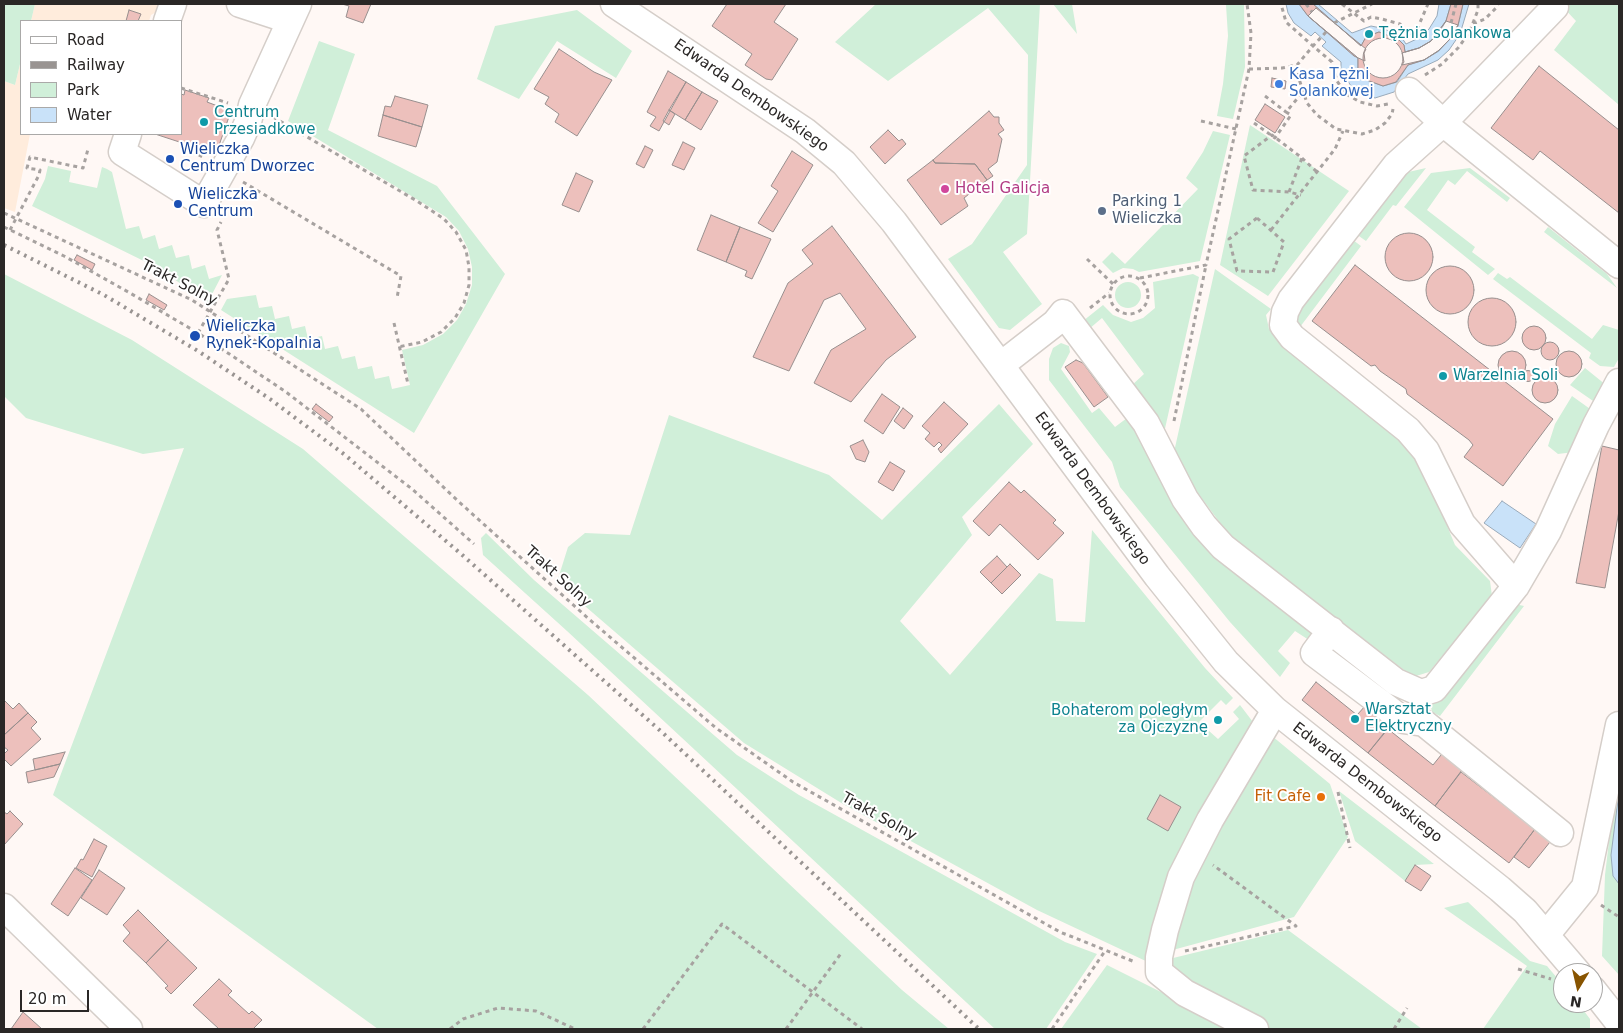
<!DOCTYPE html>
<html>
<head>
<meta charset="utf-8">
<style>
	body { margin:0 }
	#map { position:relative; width:1623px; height:1033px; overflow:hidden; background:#fff8f5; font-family:"DejaVu Sans",sans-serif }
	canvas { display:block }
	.frame { position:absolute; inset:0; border:5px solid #2a2726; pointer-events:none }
	.legend { position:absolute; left:20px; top:20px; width:162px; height:115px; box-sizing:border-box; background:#fff; border:1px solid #aaa9a8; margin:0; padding:6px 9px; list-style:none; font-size:15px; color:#2a2726 }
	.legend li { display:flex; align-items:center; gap:10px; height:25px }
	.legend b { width:25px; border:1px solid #aaa9a8 }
	.north { position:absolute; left:1553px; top:963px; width:50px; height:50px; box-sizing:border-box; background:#fff; border:1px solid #aaa9a8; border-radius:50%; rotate:189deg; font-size:14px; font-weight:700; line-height:20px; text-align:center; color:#2a2726 }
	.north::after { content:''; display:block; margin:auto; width:18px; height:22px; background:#885400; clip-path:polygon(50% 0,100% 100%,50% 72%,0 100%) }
	.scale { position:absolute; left:20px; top:990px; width:69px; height:22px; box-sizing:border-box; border:2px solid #2a2726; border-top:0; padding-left:6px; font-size:15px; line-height:18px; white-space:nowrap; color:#2a2726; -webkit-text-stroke:4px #fff; paint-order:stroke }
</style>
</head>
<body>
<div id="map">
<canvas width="1623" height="1033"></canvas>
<div class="frame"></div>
<ul class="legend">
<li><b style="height:6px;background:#fff"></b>Road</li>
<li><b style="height:6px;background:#999492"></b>Railway</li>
<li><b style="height:14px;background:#d0efd9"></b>Park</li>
<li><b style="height:14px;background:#c9e2f9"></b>Water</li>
</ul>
<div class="north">N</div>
<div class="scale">20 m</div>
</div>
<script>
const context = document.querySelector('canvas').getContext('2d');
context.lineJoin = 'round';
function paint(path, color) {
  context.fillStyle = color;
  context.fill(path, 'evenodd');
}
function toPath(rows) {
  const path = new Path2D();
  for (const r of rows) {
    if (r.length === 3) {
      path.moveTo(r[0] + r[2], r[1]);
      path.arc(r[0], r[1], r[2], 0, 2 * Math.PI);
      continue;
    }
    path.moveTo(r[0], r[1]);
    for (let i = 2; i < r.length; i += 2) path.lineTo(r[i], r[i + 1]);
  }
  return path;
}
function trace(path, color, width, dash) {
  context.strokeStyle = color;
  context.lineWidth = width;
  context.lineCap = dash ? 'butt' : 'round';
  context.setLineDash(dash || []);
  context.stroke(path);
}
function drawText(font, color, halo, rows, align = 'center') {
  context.font = font + ' "DejaVu Sans",sans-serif';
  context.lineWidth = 4;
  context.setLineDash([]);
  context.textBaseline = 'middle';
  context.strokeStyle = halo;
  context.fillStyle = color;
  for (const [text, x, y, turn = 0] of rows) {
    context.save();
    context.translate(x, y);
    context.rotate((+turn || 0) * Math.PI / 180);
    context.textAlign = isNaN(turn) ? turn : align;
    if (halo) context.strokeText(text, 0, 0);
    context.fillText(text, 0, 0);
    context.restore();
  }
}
const commercial = toPath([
	[35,4,166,4,165,7,151,15,149,21,31,21],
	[21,60,21,134,30,134,15,212,4,208,4,81,15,85]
]);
const green = toPath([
	[4,4,35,4,31,21,21,21,21,60,15,85,4,81],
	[876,4,1040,4,1027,234,1003,252,1042,304,1010,330,999,328,948,259,972,244,1027,165,1028,55,988,8,888,81,835,42],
	[1053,4,1072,4,1077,34],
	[1244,4,1245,67,1233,119,1217,116,1223,84,1228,36,1226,5],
	[1560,4,1619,4,1619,105,1554,50,1576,21],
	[577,10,632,51,616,78,557,41,519,99,477,79,495,26],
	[319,41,355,54,328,130,437,186,505,274,414,433,221,310,227,299,256,295,259,308,272,306,275,319,289,316,292,329,305,326,308,339,322,336,325,349,338,346,342,359,355,356,358,369,372,366,375,379,389,376,392,389,410,385,402,350,423,345,443,334,457,320,466,304,472,285,472,267,468,249,459,231,446,217,288,121],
	[1250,125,1349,191,1268,296,1220,265],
	[1213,131,1230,135,1200,261,1139,272,1133,269,1123,268,1113,273,1102,262,1112,252,1125,264,1198,189,1186,178,1203,152],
	[48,166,71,171,69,182,97,188,102,167,107,169,112,172,126,229,139,226,143,239,155,235,159,249,172,245,176,258,189,255,192,269,205,265,209,279,222,275,208,302,156,267,32,206,45,179],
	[1426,168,1396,206,1393,205,1366,241,1356,234,1404,173],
	[1470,168,1510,198,1507,202,1467,171,1455,185,1448,180,1427,210,1475,247,1472,252,1495,269,1488,275,1404,207,1431,173],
	[1548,227,1607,274,1617,288,1544,232],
	[1353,240,1361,246,1297,331,1287,324],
	[1215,269,1271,309,1266,315,1269,329,1300,359,1417,453,1455,545,1490,581,1492,596,1429,672,1413,677,1229,535,1192,485,1174,452],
	[1498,273,1507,279,1510,277,1592,339,1603,325,1619,330,1619,358,1614,367,1600,366,1589,358,1591,353,1493,279],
	[4,274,132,340,303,449,588,695,902,990,949,1029,378,1029,53,795,184,448,143,454,26,418,4,396],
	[1193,274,1199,277,1164,433,1131,386,1144,374,1102,318,1089,329,1083,321,1103,305,1113,315,1131,322,1143,318,1155,308,1153,282],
	[1128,295,13],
	[1061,343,1069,346,1070,352,1061,369,1092,413,1099,408,1115,427,1131,415,1181,514,1320,638,1315,644,1295,631,1278,651,1290,663,1280,677,1230,622,1120,487,1112,462,1049,380,1049,359,1053,348],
	[1585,368,1606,385,1596,403,1570,385],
	[1572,396,1593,411,1574,452,1558,454,1548,446,1555,424],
	[999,404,1033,444,962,517,972,535,900,621,950,675,1039,573,1053,579,1056,621,1085,622,1092,530,1205,668,1233,698,1226,705,1221,700,1199,722,1218,739,1239,719,1233,712,1240,705,1256,726,1150,963,1037,910,843,804,744,743,557,582,568,547,585,533,630,535,669,415,829,475,882,520],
	[486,533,534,580,737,755,799,795,1065,942,1097,954,1046,1029,995,1029,567,631,483,555,481,538],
	[1515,604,1524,606,1440,716,1432,712,1430,701],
	[1272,736,1330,784,1348,837,1294,917,1169,951,1187,884],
	[1619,757,1619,975,1602,956,1605,875],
	[1339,791,1434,864,1415,865,1405,881,1355,841],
	[1468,902,1530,961,1547,966,1563,985,1563,1003,1578,1003,1590,1019,1590,1029,1483,1029,1527,966,1444,908],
	[1288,930,1422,1029,1267,1029,1175,977,1169,959],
	[1107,965,1217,1020,1234,1029,1061,1029]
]);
const water = toPath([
	[1286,4,1299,4,1308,16,1358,58,1358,69,1364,79,1383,86,1397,82,1408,65,1424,60,1439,51,1450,39,1458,26,1463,4,1469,4,1460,34,1449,50,1438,60,1408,74,1394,92,1375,98,1357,91,1351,86,1341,70,1341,62,1322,46,1326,42,1315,32,1311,36,1294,23,1288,13,1286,4],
	[1313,4,1318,4,1352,33,1371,26,1381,28,1400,35,1406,44,1421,37,1429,29,1437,16,1439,4,1451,4,1446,21,1440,31,1431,41,1419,48,1405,52,1404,45,1399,40,1379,32,1366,37,1361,46,1313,4],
	[1502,501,1536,524,1520,548,1484,523,1502,501],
	[1619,792,1619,884,1613,876,1611,855,1619,792]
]);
const building = toPath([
	[342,4,371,4,363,23,346,17,349,6,342,4],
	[727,4,786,4,774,22,798,39,772,80,766,79,745,65,752,54,712,26,727,4],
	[1299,4,1313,4,1361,46,1366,37,1379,32,1399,40,1404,45,1405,52,1419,48,1431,41,1446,21,1451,4,1463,4,1458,25,1450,39,1438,51,1424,60,1408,65,1396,82,1383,86,1364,79,1358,69,1358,58,1308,16,1299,4],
	[1316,8,1366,49,1364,53,1365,61,1354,56,1308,16,1316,8],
	[129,10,141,14,138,21,126,21,129,10],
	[1446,21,1458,25,1450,39,1438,51,1424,60,1402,65,1404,62,1402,53,1419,48,1431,41,1446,21],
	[1383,58,20],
	[559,49,594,72,612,80,577,136,555,122,559,114,545,104,549,97,534,89,559,49],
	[1539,66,1619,130,1619,213,1540,151,1533,160,1491,128,1539,66],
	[668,71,686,82,659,131,650,126,656,117,647,112,668,71],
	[1272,78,1286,81,1285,89,1271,87,1272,78],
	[686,82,702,92,685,120,669,110,686,82],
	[185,90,209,98,207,102,231,111,216,154,155,134,181,134,181,94,184,95,185,90],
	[702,92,718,101,701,130,685,120,702,92],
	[395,96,428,105,422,127,383,115,385,106,391,107,395,96],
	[1265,104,1285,117,1275,133,1255,120,1265,104],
	[669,110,675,114,669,125,663,121,669,110],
	[989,111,994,117,999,117,999,123,1004,130,998,134,1002,139,997,162,988,169,993,176,987,180,975,164,935,163,933,160,989,111],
	[383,115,422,127,416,147,378,136,383,115],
	[888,130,899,141,902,139,906,144,885,164,870,147,888,130],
	[683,142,695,148,684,170,672,165,683,142],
	[645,146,653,150,644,168,636,164,645,146],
	[792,151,813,165,773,232,758,223,778,191,771,186,792,151],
	[933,160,935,163,975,164,987,180,964,198,968,206,941,225,907,180,933,160],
	[576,173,593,181,579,212,562,205,576,173],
	[711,215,740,227,726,262,697,250,711,215],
	[832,226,916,337,886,360,851,402,814,383,831,350,866,329,840,293,824,300,789,371,753,357,788,283,813,264,802,250,832,226],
	[740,227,771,239,752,279,745,276,747,271,726,262,740,227],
	[1409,257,24],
	[77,255,95,264,92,270,74,260,77,255],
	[1355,265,1553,419,1503,486,1464,457,1473,445,1469,440,1407,394,1406,389,1380,371,1375,365,1371,366,1312,321,1355,265],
	[1450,290,24],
	[149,294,167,305,164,310,146,300,149,294],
	[1492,322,24],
	[1534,338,12],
	[1550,351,9],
	[1569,364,13],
	[1512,365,14],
	[1076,360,1083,363,1108,397,1094,407,1065,367,1076,360],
	[1528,376,5.5],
	[1545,390,13],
	[882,394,900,407,883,434,864,421,882,394],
	[944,402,968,424,941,453,938,449,942,445,939,442,934,447,925,439,930,433,922,426,944,402],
	[316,404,333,417,329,422,312,409,316,404],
	[903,408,913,416,904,429,894,421,903,408],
	[863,440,869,452,865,462,856,459,850,446,863,440],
	[1602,446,1619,450,1619,511,1605,588,1576,583,1602,446],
	[890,462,905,471,893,491,878,482,890,462],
	[1009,482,1021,493,1024,490,1056,520,1053,523,1064,533,1038,560,1000,524,989,536,973,521,1009,482],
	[997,556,1007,567,991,583,980,572,997,556],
	[1010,564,1021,575,1002,594,991,583,1010,564],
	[1316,682,1357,715,1366,705,1391,724,1368,753,1302,700,1316,682],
	[4,700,13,709,19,703,28,713,4,735,4,700],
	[28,713,37,722,31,728,41,739,11,766,4,759,4,754,8,750,4,747,4,735,28,713],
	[1388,729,1433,765,1445,750,1465,766,1435,806,1368,753,1388,729],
	[65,752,60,764,35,770,33,759,65,752],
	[60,764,54,777,28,783,26,772,60,764],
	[1461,772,1535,829,1509,863,1435,806,1461,772],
	[1160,795,1181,807,1168,831,1147,819,1160,795],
	[10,811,23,824,4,845,4,812,7,814,10,811],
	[1535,829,1550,842,1529,868,1514,857,1535,829],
	[94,839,107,846,92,877,76,868,81,859,83,860,94,839],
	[1415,865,1431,876,1421,891,1405,881,1415,865],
	[75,868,92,880,68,916,51,904,75,868],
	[99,870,125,888,107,915,81,898,99,870],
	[138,910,168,940,146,963,123,941,130,933,123,925,138,910],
	[168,940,197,968,171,994,165,988,168,986,146,963,168,940],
	[219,979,232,991,228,995,249,1014,252,1011,262,1020,253,1029,219,1029,193,1005,219,979],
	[23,1012,42,1029,11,1029,23,1012]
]);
const path = toPath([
	[1306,4,1312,12],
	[1342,4,1364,21,1371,17,1382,19,1400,24,1411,34,1418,27,1428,4],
	[1334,23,1372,4],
	[1451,23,1456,4],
	[1473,24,1485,19,1497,7,1498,4],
	[1326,32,1313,46,1332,62,1337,81,1346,94,1360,102,1377,106,1388,104],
	[1297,65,1300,82,1307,103,1317,115,1336,129,1362,134,1375,130,1385,123,1392,114,1393,109],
	[1249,69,1282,68,1297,65,1313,46,1286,22,1281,4],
	[1425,75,1442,64,1458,48,1469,33,1478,10,1478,4],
	[181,88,228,103],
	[1265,96,1286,112],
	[273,117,417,201,444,219,456,232,466,250,469,267,469,285,464,303,455,318,441,332,422,342,398,347],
	[1201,121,1236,129],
	[1254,123,1275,138,1291,115,1286,112,1303,92],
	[199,148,197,154,203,157],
	[1302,158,1318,173],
	[243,182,401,276,397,298],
	[1289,192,1302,158,1272,135,1244,156,1253,190,1289,192,1301,195],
	[4,213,192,300,361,409,458,501,590,620,716,728,793,782,1060,932,1135,962],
	[1257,218,1284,242,1273,272,1237,271,1229,239,1257,218],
	[4,227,64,256,130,293,198,333,286,392,412,489,474,544],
	[10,230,39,175,40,170,27,168,30,157,83,168,88,149],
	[1271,230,1335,149,1343,131],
	[1087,259,1113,284],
	[1129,295,19],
	[1140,278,1206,265,1249,69,1251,33,1247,4],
	[1090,308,1109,293],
	[394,323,408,384],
	[198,333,229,279,217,230,221,222],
	[1174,421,1206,265],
	[1338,792,1350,848],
	[1601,905,1619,917],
	[1185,951,1296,926,1213,865],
	[1518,969,1551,979],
	[450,1029,463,1019,498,1008,536,1011,575,1029],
	[643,1029,722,924,862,1029],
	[786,1029,842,952],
	[1052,1029,1105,951],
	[1394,1029,1407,1008]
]);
const minor = toPath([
	[240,4,289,20],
	[614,4,805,131,844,163,894,222,1157,576,1226,662,1275,710,1500,889,1525,911,1578,973],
	[167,21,173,4],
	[1409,91,1443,123,1619,265],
	[128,134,122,152,204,204,241,138,248,122,252,105,298,4],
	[1001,365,1055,323,1063,313,1146,423,1185,499,1204,526,1223,547,1396,682,1421,693,1434,689,1516,586,1548,531,1596,425,1619,382],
	[1516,586,1462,524,1426,451,1408,430,1292,337,1283,325,1285,312,1291,300,1396,165,1443,123,1555,7],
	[1331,630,1314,653,1403,720,1424,723,1560,833],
	[4,907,129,1029],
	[1546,935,1585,887,1619,725],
	[1593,990,1619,1023],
	[1255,1029,1185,993,1159,972,1159,957,1165,930,1181,877,1210,820,1275,710]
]);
const rail = toPath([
	[4,245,104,295,198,351,270,399,345,455,460,553,664,734,979,1029]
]);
const markers = [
	[1369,34,5,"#0f9aa8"],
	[1279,84,5,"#3f7fe0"],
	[204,122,5,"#0f9aa8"],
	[170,159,5,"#1a4fb4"],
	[945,189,5,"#d1479c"],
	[178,204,5,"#1a4fb4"],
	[1102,211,5,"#5c6f8a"],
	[195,336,6,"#1a4fb4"],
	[1443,376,5,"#0f9aa8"],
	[1355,719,5,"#0f9aa8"],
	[1218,720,5,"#0f9aa8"],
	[1321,797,5,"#e8710a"]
];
const cultureNames = [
	["Tężnia solankowa",1379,34],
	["Centrum",214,113],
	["Przesiadkowe",214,130],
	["Warzelnia Soli",1453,376],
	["Warsztat",1365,710],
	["Elektryczny",1365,727],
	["Bohaterom poległym",1208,711,"right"],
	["za Ojczyznę",1208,728,"right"]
];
const shopNames = [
	["Kasa Tężni",1289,75],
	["Solankowej",1289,92]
];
const streetNames = [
	["Edwarda Dembowskiego",751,96,35],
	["Trakt Solny",179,283,27],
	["Edwarda Dembowskiego",1092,489,54],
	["Trakt Solny",558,577,42],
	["Edwarda Dembowskiego",1367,783,38],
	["Trakt Solny",879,817,29]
];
const transitNames = [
	["Wieliczka",180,150],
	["Centrum Dworzec",180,167],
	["Wieliczka",188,195],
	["Centrum",188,212],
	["Wieliczka",206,327],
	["Rynek-Kopalnia",206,344]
];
const hotelNames = [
	["Hotel Galicja",955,189]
];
const serviceNames = [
	["Parking 1",1112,202],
	["Wieliczka",1112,219]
];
const foodNames = [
	["Fit Cafe",1311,797]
];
paint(commercial, '#ffecdc');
paint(green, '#d0efd9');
paint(water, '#c9e2f9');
trace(water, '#99aaba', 1);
paint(building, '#edc0bc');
trace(building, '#988f8e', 1);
trace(minor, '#d5cec9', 29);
trace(path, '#a7a2a0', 3, [4, 4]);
trace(minor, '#fff', 26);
trace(rail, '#999492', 4, [2.5, 5]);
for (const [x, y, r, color] of markers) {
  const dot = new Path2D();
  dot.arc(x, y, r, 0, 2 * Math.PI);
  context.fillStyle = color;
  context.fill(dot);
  trace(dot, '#fff', 2);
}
drawText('15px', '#0d838f', '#fff', cultureNames, 'left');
drawText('15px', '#366cbe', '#fff', shopNames, 'left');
drawText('15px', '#2a2726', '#fff', streetNames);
drawText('15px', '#164399', '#fff', transitNames, 'left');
drawText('15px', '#b23c85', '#fff', hotelNames, 'left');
drawText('15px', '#4e5e75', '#fff', serviceNames, 'left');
drawText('15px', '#c56008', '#fff', foodNames, 'right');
</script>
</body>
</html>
